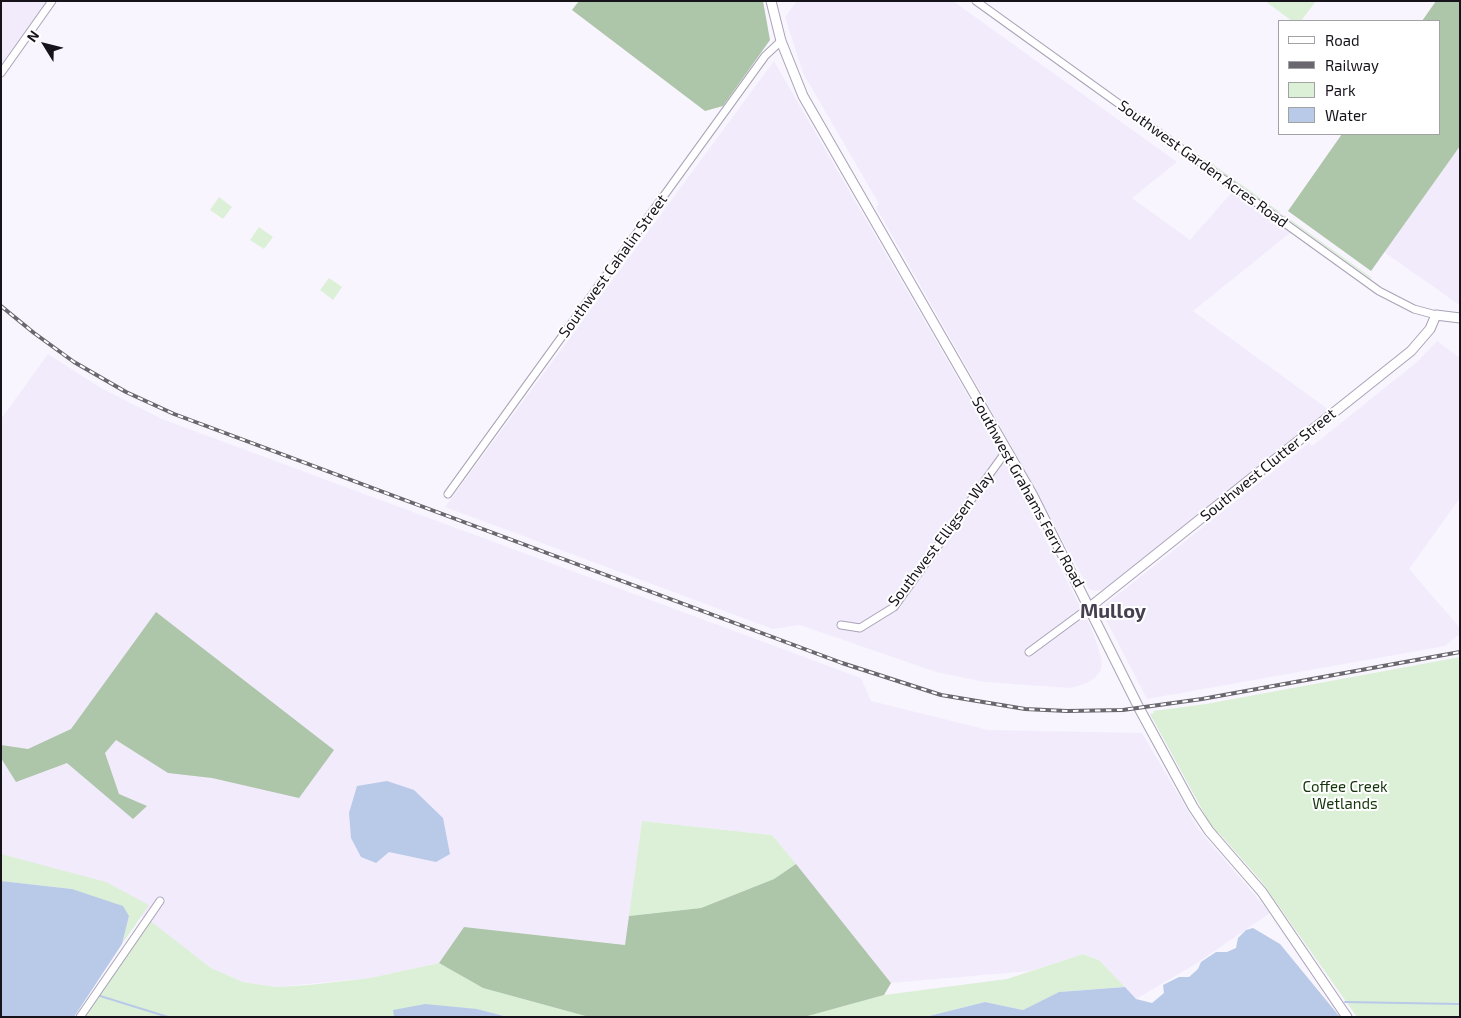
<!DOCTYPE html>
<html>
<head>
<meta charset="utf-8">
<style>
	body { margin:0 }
	#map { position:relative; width:1461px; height:1018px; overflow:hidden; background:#f8f5fe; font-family:"Exo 2",sans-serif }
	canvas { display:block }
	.frame { position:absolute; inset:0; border:2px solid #16131b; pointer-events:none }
	.legend { position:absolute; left:1278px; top:20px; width:162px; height:115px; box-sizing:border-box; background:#fff; border:1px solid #a2a1a4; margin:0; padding:6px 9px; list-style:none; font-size:15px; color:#16131b }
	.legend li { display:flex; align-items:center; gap:10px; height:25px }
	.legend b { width:25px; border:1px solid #a2a1a4 }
	.north { position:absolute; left:20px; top:20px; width:50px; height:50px; -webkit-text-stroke:4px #fff; paint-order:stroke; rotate:306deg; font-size:14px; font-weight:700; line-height:20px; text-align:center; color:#16131b }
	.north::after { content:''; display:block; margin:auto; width:18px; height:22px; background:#16131b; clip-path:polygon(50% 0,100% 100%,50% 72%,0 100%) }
</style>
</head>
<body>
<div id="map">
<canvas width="1461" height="1018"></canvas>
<div class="frame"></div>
<ul class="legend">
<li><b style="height:6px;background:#fff"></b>Road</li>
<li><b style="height:6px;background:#6a676f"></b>Railway</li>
<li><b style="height:14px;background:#dcf0d7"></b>Park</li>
<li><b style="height:14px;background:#b9cae9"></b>Water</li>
</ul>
<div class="north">N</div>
</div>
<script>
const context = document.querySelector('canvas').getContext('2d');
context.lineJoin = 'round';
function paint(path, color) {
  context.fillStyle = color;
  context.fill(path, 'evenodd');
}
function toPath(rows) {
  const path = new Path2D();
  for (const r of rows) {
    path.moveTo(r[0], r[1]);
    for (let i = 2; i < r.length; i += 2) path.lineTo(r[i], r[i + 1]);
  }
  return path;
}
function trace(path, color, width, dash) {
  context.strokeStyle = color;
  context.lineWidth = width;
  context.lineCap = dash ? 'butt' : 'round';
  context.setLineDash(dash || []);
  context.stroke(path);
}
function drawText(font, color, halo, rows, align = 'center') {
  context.font = font + ' "Exo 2",sans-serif';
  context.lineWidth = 4;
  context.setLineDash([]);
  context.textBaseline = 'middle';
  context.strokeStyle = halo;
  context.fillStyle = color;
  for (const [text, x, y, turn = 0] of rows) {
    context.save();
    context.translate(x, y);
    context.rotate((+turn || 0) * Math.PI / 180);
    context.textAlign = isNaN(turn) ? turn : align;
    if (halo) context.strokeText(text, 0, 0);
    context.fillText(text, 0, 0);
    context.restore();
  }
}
const built = toPath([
	[1,1,48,1,1,69],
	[797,1,953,1,1177,162,1132,198,1190,240,1232,192,1290,233,1193,311,1329,410,1102,590,1094,591,1089,589,1013,449,876,207,879,204,803,73,785,17],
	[774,61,994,441,1091,627,1102,660,1101,670,1095,678,1085,684,1070,688,985,682,936,672,800,625,773,629,445,507],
	[1460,146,1460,304,1458,304,1384,252],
	[1437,341,1460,358,1460,498,1409,569,1460,628,1460,634,1445,646,1147,699,1103,614,1106,604,1309,443,1312,446,1417,362],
	[48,354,101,388,162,419,861,678,871,701,988,730,1142,733,1199,830,1270,913,1194,965,1136,999,1099,960,1083,954,1030,971,891,983,772,835,642,821,626,945,464,927,439,963,370,978,276,987,243,982,211,968,111,894,1,864,1,419]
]);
const green = toPath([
	[1265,1,1316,1,1301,21,1292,21],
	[1207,160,1280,212,1279,213,1207,161],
	[219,197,232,207,223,219,210,210],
	[1284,215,1372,278,1371,279,1283,216],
	[259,227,273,237,264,249,250,240],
	[329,278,342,287,333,300,320,290],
	[1460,657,1460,1017,1357,1017,1261,881,1219,833,1216,835,1150,714,1154,713,1153,711,1206,704],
	[642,821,772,835,796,864,774,879,701,908,629,916],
	[1,854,106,882,149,905,122,944,129,916,72,889,1,881],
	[149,920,211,968,243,982,276,987,309,985,370,978,439,963,483,988,589,1017,508,1017,477,1009,394,1010,394,1017,82,1017],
	[1083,954,1099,960,1125,987,1059,992,1023,1010,985,1002,925,1017,804,1017,884,995,1007,979]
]);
const forest = toPath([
	[579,1,763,1,770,40,723,106,705,111,572,10],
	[1436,1,1460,1,1460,146,1371,271,1288,211,1342,134,1440,134,1440,21,1422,21],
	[156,612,334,750,299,798,212,778,168,773,116,740,105,753,119,794,147,806,133,819,67,763,16,782,1,758,1,745,28,749,71,729],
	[796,864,891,983,884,995,804,1017,589,1017,483,988,439,963,464,927,625,945,629,916,701,908,774,879]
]);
const water = toPath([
	[387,781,414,790,443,818,450,854,436,862,389,852,376,863,361,857,351,838,349,813,357,786],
	[1,881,72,889,123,906,129,916,122,944,74,1017,1,1017],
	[1253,928,1280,944,1340,1017,925,1017,985,1002,1023,1010,1059,992,1125,987,1136,999,1152,1003,1164,993,1163,985,1179,977,1189,977,1198,969,1201,962,1216,952,1227,952,1236,948,1238,938,1246,930],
	[425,1004,477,1009,508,1017,394,1017,393,1010]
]);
const stream = toPath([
	[97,995,168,1017],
	[1345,1002,1460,1004]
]);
const minor = toPath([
	[976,1,1379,291,1414,309,1436,315],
	[1,73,52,1],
	[448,494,765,56,781,41],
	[841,625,860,628,894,607,1007,450],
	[1029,652,1090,607],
	[80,1017,160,901]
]);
const tertiary = toPath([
	[1090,607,1411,351,1430,329,1436,315,1460,318]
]);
const secondary = toPath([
	[771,1,781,41,803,96,1032,494,1139,708,1193,807,1209,831,1262,892,1347,1017]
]);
const rail = toPath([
	[1,306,34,333,74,362,126,392,174,414,842,663,941,695,1025,709,1067,711,1123,710,1202,699,1460,652]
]);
const streetNames = [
	["Southwest Garden Acres Road",1203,164,36],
	["Southwest Cahalin Street",613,266,-54],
	["Southwest Clutter Street",1268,465,-39],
	["Southwest Grahams Ferry Road",1028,492,61],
	["Southwest Elligsen Way",941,539,-53]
];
const parkNames = [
	["Coffee Creek",1345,787],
	["Wetlands",1345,804]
];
const districtNames = [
	["Mulloy",1113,611]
];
paint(built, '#f2ebfc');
paint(green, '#dcf0d7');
paint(forest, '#adc5a8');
paint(water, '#b9cae9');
trace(stream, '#b9cae9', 2);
trace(minor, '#aaa2b6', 9);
trace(tertiary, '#aaa2b6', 11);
trace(secondary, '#aaa2b6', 11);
trace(minor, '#fff', 7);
trace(tertiary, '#fff', 9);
trace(secondary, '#fff', 9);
trace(rail, '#6a676f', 4);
trace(rail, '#fff', 2, [5.5]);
drawText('15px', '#16131b', '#fff', streetNames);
drawText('15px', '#15360c', '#fff', parkNames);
drawText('bold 20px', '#463f50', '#fff', districtNames);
</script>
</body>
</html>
